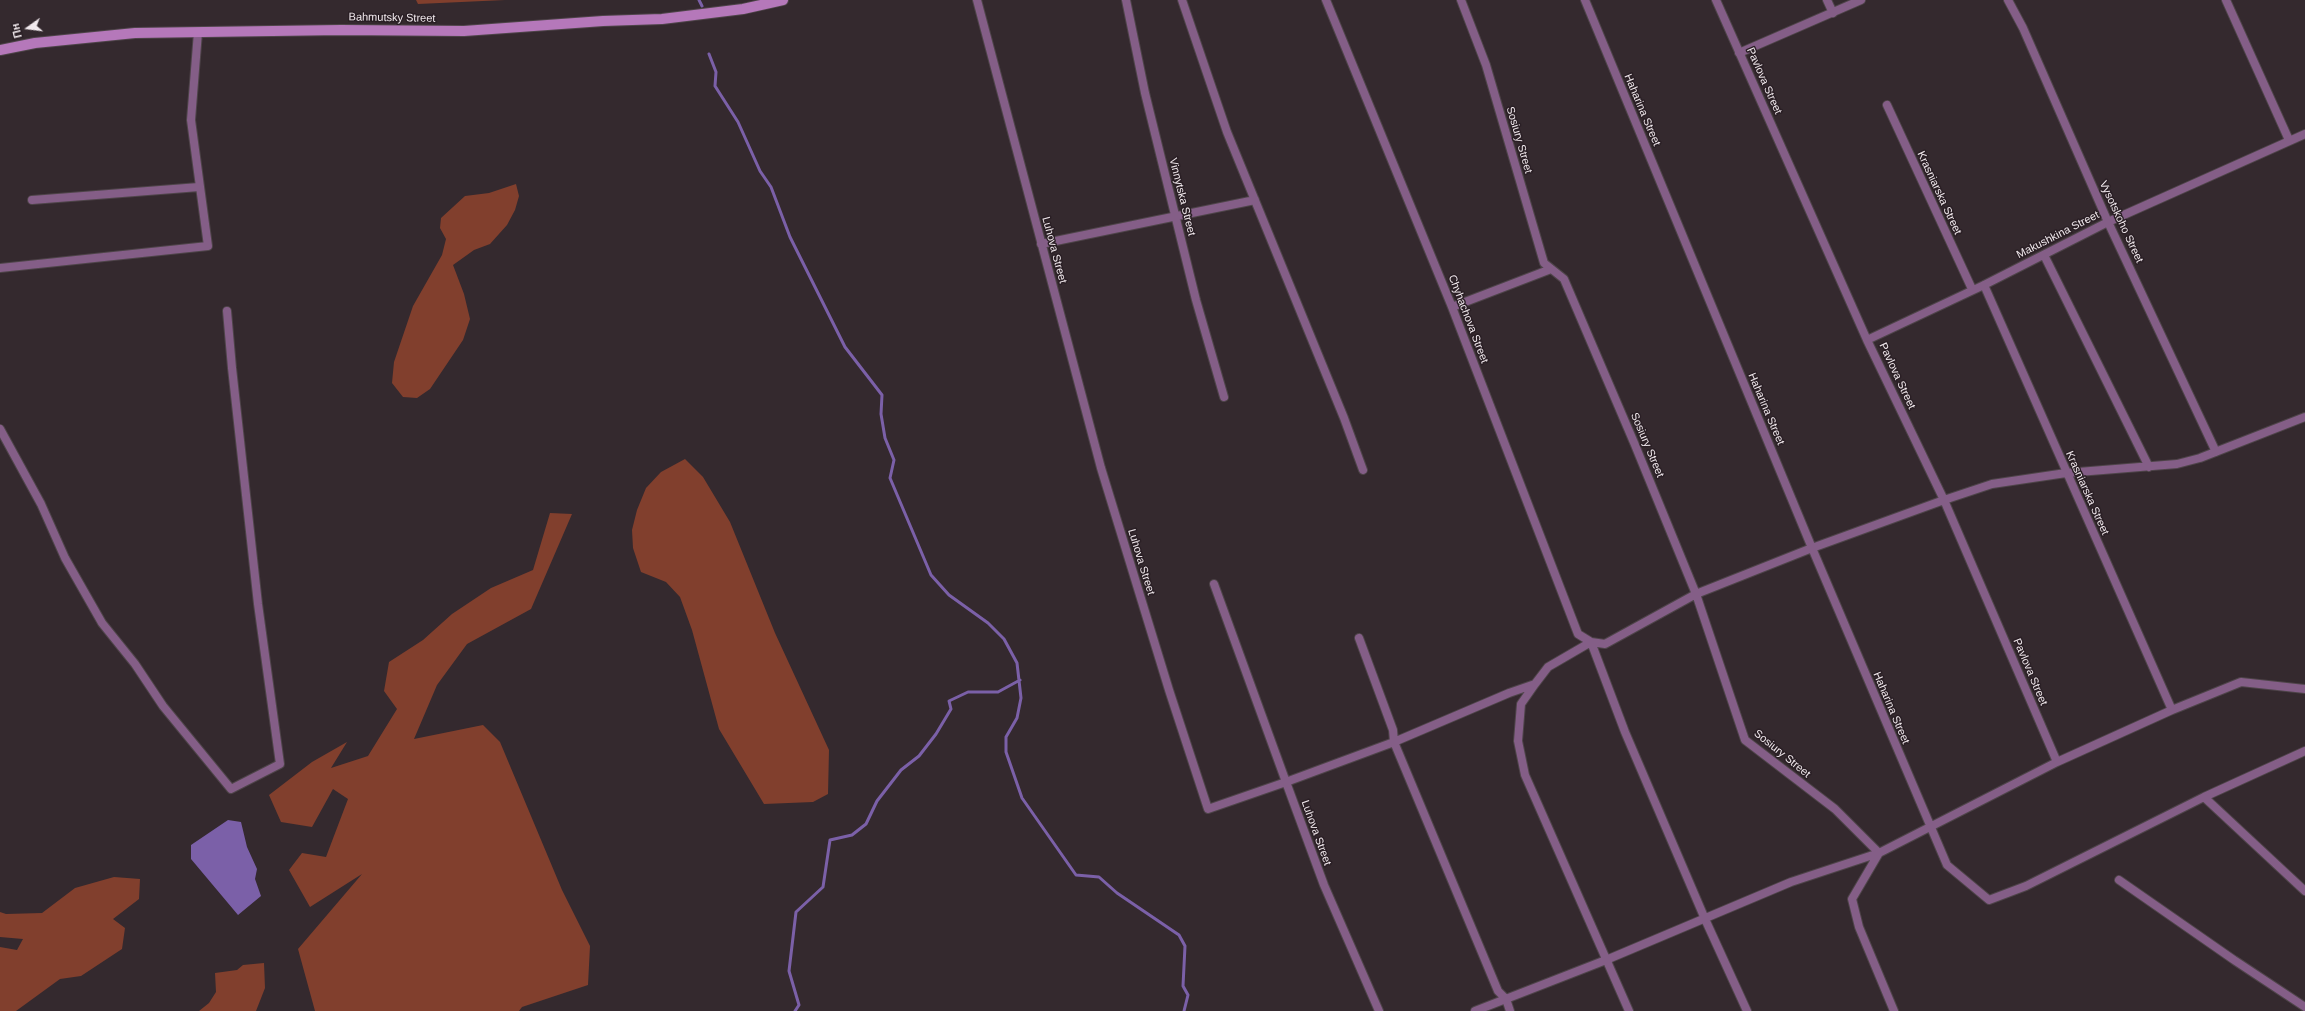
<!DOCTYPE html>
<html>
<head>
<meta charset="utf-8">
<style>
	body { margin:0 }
	#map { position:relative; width:2305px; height:1011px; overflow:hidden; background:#34292e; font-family:Arial,sans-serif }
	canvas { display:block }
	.north { position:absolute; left:8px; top:8px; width:40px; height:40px; -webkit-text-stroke:3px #2a1f25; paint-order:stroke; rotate:256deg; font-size:11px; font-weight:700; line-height:16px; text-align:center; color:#f1e9ed }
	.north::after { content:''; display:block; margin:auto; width:14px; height:18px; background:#f1e9ed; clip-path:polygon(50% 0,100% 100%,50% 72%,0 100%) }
</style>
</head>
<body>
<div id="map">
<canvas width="2305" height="1011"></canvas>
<div class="north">Пн</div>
</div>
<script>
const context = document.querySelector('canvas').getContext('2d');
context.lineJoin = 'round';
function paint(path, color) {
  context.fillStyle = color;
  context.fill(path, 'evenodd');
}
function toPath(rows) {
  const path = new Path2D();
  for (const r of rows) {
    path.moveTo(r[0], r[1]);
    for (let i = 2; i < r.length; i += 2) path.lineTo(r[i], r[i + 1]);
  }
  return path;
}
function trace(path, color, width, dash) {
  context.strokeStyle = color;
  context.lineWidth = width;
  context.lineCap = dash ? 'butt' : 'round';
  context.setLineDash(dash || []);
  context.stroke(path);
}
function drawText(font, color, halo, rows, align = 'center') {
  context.font = font + ' Arial,sans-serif';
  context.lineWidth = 3;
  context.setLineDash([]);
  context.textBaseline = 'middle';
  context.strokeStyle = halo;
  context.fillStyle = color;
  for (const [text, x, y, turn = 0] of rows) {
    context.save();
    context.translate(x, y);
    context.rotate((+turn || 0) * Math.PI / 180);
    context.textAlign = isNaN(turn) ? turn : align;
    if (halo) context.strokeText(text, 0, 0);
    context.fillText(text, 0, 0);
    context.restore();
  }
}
const green = toPath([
	[416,0,505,0,418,4],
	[516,184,519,196,515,210,507,225,490,244,474,250,453,265,464,294,470,319,463,340,430,389,417,398,403,397,392,383,394,362,413,306,442,255,446,239,440,228,441,218,465,196,489,193],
	[685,459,703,477,730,522,775,633,829,750,828,794,813,802,764,804,719,729,692,630,680,597,666,582,641,572,633,548,632,530,637,510,646,488,661,472],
	[550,513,572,514,531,609,467,644,437,685,414,739,483,725,500,742,562,890,590,946,588,985,522,1007,519,1011,315,1011,298,949,362,874,310,907,289,870,302,853,326,857,348,799,333,789,312,827,281,822,269,795,312,762,347,742,331,768,368,756,397,709,384,691,389,662,423,640,452,614,491,588,533,570],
	[114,877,140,879,139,899,113,919,125,928,122,949,81,976,60,979,16,1011,0,1011,0,947,17,950,23,939,0,937,0,912,6,914,42,913,75,888],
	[264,963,265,988,256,1011,199,1011,209,1003,216,992,215,973,237,970,243,965]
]);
const water = toPath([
	[228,820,241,822,247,847,257,869,255,879,261,896,238,915,191,859,191,845]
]);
const stream = toPath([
	[699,0,702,6],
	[709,54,716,72,715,86,738,122,760,171,771,187,790,237,845,347,882,395,881,414,885,438,894,460,890,478,931,575,949,595,988,623,1004,639,1017,663,1021,698,1017,718,1006,737,1006,752,1022,798,1076,875,1099,877,1117,893,1179,935,1185,946,1183,986,1188,995,1184,1011],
	[795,1011,799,1005,789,971,796,912,823,887,830,840,852,835,866,824,877,801,901,770,919,756,936,734,951,709,949,701,968,692,998,692,1020,680]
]);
const street = toPath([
	[977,0,1101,468,1169,690,1208,809,1286,782,1324,885,1379,1011],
	[1126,0,1145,93,1196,300,1224,397],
	[1182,0,1227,132,1344,418,1363,470],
	[1326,0,1452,307,1578,634,1591,642,1625,732,1705,919,1747,1011],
	[1461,0,1486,65,1544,263,1564,279,1635,445,1696,594,1745,740,1835,809,1879,853,1852,899,1859,927,1894,1011],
	[1585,0,1812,548,1947,865,1989,900,2026,886,2204,797,2305,751],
	[1716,0,1867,340,1944,500,2057,762],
	[1827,0,1833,13],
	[2008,0,2023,28,2108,222,2216,452],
	[2226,0,2289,140],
	[1739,53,1861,0],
	[1887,105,1972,289],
	[32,200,199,187],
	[1041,244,1255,200],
	[2044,255,2149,467],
	[0,268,208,246,191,120,198,32],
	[1984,285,2172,710],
	[1452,307,1551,269],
	[1867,340,1984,285,2108,222,2305,134],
	[0,429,41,504,65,558,102,623,135,664,163,706,231,789,280,764,258,604,232,368,227,311],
	[1214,584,1286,782,1394,742,1509,693,1535,684,1548,667,1591,642,1605,644,1696,594,1812,548,1944,500,1992,484,2066,473,2177,464,2200,458,2305,417],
	[1359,638,1393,730,1394,742,1498,991,1506,999,1510,1011],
	[1535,684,1521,704,1518,741,1525,775,1629,1011],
	[2204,797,2305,891],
	[2119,880,2234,960,2305,1007],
	[1475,1011,1606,960,1791,882,1879,853,2057,762,2172,710,2241,682,2305,689]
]);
const secondary = toPath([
	[0,50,35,43,135,33,341,30,464,31,603,21,662,19,743,9,783,0]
]);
const streetNames = [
	["Bahmutsky Street",392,18,1],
	["Pavlova Street",1764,81,66],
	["Haharina Street",1642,110,67],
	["Sosiury Street",1519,140,74],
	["Krasniarska Street",1939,193,65],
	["Vinnytska Street",1182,197,76],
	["Vysotskoho Street",2121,222,65],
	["Makushkina Street",2058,235,-27],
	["Luhova Street",1054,250,75],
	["Chyhachova Street",1468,319,69],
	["Pavlova Street",1897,376,65],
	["Haharina Street",1766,409,67],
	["Sosiury Street",1647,445,67],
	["Krasniarska Street",2087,493,66],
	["Luhova Street",1141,562,73],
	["Pavlova Street",2030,672,67],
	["Haharina Street",1891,708,67],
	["Sosiury Street",1782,754,39],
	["Luhova Street",1316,833,70]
];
paint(green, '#813f2d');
paint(water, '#7b60a8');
trace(stream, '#7b60a8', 3);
trace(street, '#4e4449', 10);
trace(secondary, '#4e4449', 12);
trace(street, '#845e87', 8);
trace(secondary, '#b578ba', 10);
drawText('11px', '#f1e9ed', '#2a1f25', streetNames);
</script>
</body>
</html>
